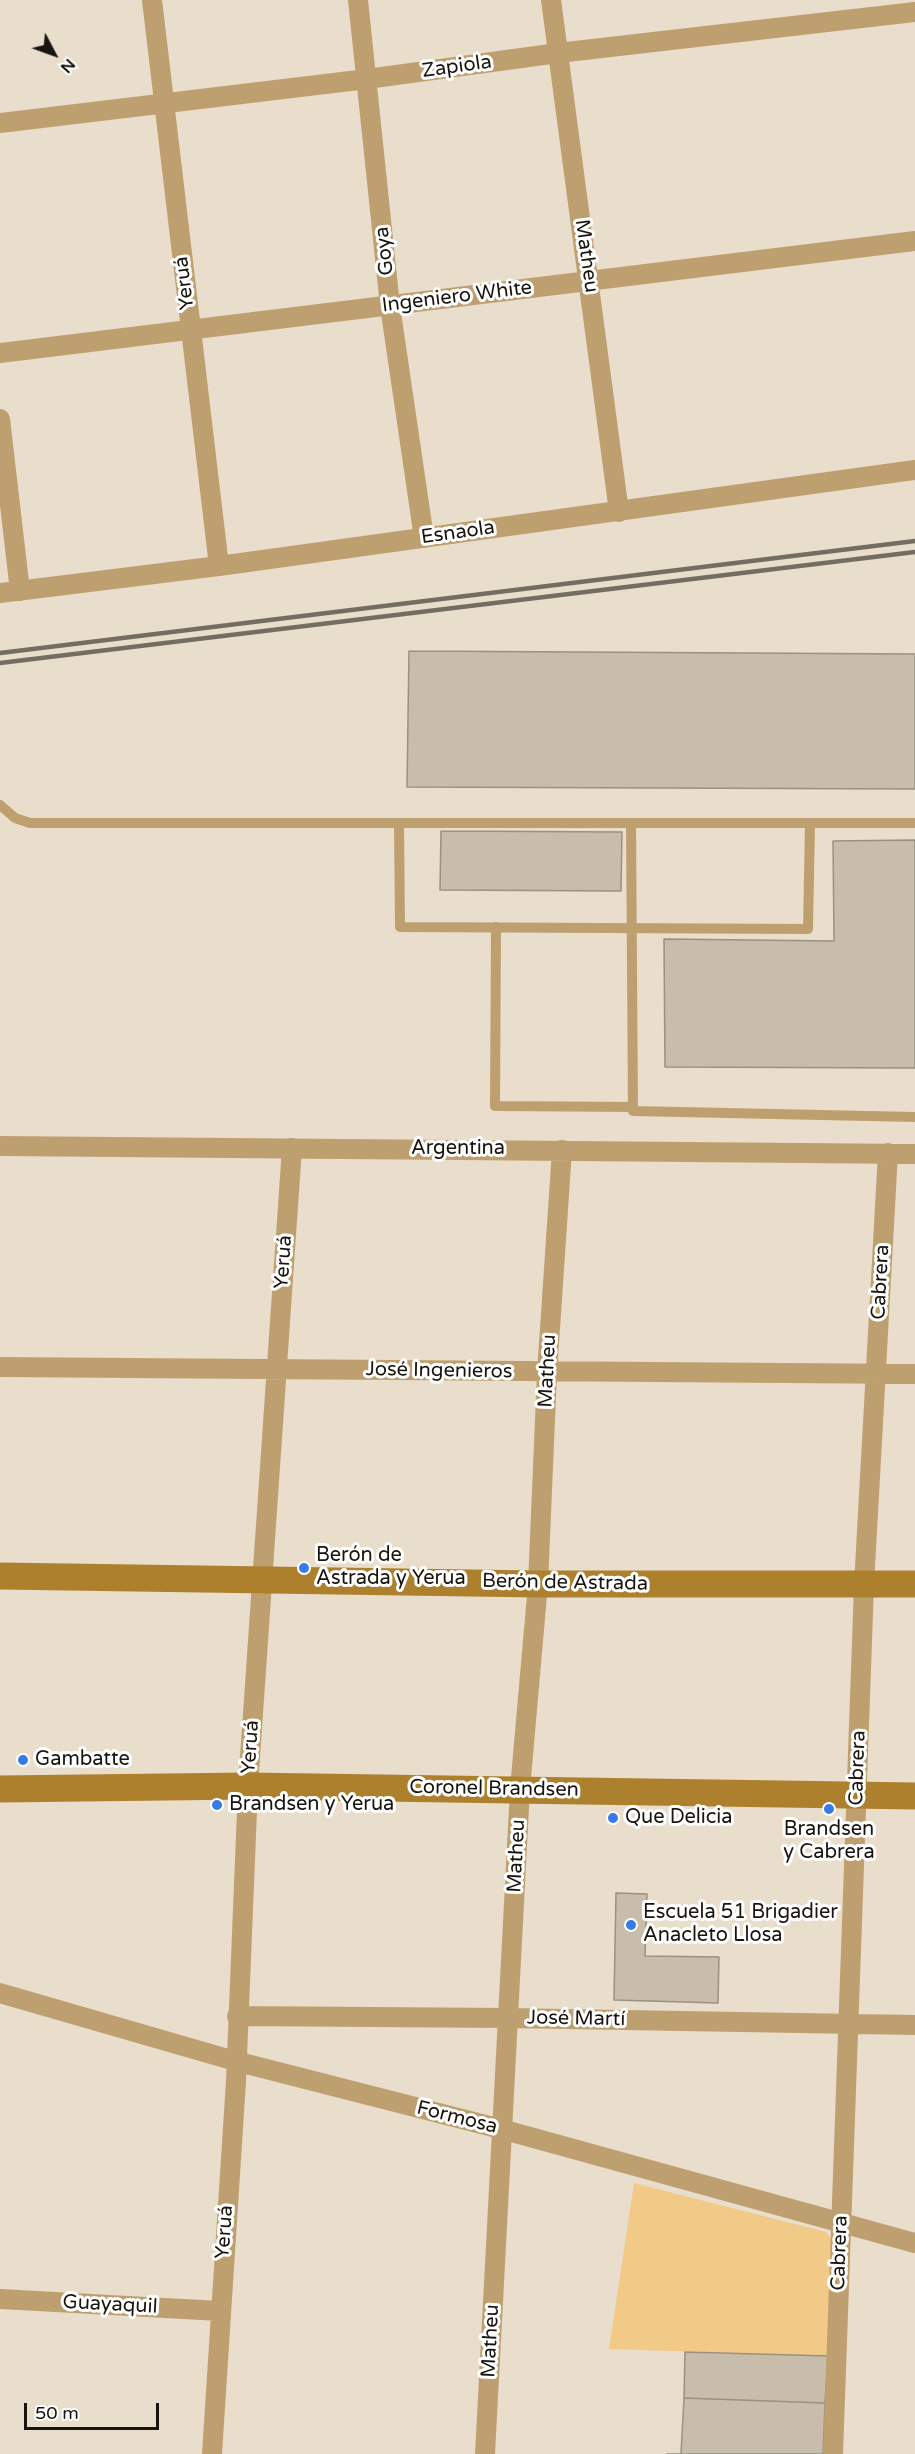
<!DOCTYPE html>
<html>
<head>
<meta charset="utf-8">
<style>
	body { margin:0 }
	#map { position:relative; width:915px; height:2454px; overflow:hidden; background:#e9ddcb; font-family:"Varela Round",sans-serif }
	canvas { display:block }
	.north { position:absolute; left:24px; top:24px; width:60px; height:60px; -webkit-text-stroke:4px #fff; paint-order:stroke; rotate:131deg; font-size:16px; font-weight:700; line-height:24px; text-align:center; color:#18140e }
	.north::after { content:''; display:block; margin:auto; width:21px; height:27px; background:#18140e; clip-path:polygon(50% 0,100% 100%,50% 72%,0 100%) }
	.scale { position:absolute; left:24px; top:2403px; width:135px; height:27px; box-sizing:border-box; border:3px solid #18140e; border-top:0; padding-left:8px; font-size:18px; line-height:21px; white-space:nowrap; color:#18140e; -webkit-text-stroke:4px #fff; paint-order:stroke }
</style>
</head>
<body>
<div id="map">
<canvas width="915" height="2454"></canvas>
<div class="north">N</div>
<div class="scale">50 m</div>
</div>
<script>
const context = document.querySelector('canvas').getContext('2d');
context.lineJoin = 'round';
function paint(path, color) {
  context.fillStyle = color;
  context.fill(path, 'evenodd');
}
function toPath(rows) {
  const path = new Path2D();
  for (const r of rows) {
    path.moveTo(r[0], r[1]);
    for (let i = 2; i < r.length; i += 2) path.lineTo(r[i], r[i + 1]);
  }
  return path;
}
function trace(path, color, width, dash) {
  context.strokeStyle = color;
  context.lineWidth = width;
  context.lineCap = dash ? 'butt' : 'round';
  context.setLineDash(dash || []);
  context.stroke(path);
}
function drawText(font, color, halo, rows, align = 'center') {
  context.font = font + ' "Varela Round",sans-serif';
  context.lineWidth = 6;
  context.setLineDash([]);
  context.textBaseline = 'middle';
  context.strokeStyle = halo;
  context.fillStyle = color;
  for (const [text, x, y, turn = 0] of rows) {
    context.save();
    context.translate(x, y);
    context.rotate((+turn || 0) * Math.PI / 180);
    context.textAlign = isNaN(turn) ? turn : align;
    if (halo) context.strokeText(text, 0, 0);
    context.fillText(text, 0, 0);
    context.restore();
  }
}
const green = toPath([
	[634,2183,826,2232,835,2243,828,2356,609,2349]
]);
const building = toPath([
	[409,651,915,654,915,789,407,787,409,651],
	[441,831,622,832,621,891,440,890,441,831],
	[915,840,915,1068,665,1067,664,939,834,941,833,841,915,840],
	[616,1893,647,1894,645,1956,719,1957,718,2003,614,2000,616,1893],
	[685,2352,828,2356,825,2403,684,2398,685,2352],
	[684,2398,825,2403,823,2454,667,2454,681,2454,684,2398]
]);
const lane = toPath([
	[0,805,15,818,30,823,915,823],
	[399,823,400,927,808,929,810,823],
	[631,823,633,1111,915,1117],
	[496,927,495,1106,633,1107]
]);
const street = toPath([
	[152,0,219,566],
	[358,0,390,306,424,538],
	[551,0,619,512],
	[0,123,367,79,558,53,915,12],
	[0,353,915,241],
	[0,419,20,591],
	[0,593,219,566,915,470],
	[0,1146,915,1154],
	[0,1367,915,1374],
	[0,1993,235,2061,501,2129,915,2243],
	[237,2016,507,2018,915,2025],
	[0,2299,220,2311],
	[212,2454,236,2081,248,1786,292,1148],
	[485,2454,520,1789,538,1584,547,1373,562,1150],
	[833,2454,864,1585,888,1153]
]);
const secondary = toPath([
	[0,1576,538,1584,915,1584],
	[0,1789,248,1786,915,1796]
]);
const rail = toPath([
	[0,653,915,541],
	[0,663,915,552]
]);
const markers = [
	[304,1568,6,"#367be8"],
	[23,1760,6,"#367be8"],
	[217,1805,6,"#367be8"],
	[829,1809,6,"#367be8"],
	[613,1818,6,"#367be8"],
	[631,1925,6,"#367be8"]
];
const streetNames = [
	["Zapiola",457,67,-8],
	["Goya",385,251,-96],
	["Matheu",586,256,82],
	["Yeruá",185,283,-97],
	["Ingeniero White",457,297,-7],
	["Esnaola",458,533,-8],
	["Argentina",458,1149],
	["Yeruá",284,1262,-86],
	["Cabrera",881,1282,-87],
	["José Ingenieros",439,1371,1],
	["Matheu",548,1371,-87],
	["Berón de Astrada",565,1583,1],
	["Yeruá",251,1747,-86],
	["Cabrera",858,1768,-88],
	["Coronel Brandsen",494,1789,1],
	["Matheu",517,1856,-87],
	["José Martí",576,2019,1],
	["Formosa",457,2118,14],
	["Yeruá",225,2232,-86],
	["Cabrera",840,2253,-88],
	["Guayaquil",110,2305,3],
	["Matheu",491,2341,-87]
];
const poiNames = [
	["Berón de",316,1556],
	["Astrada y Yerua",316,1579],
	["Gambatte",35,1760],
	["Brandsen y Yerua",229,1805],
	["Que Delicia",625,1818],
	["Brandsen",829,1830,"center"],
	["y Cabrera",829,1853,"center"],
	["Escuela 51 Brigadier",643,1913],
	["Anacleto Llosa",643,1936]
];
paint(green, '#f2ca88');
paint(building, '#c8bdab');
trace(building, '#9b9180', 1.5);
trace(lane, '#bea070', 10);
trace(street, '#bea070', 20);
trace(secondary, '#ad802d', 27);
trace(rail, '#746d61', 4.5);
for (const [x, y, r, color] of markers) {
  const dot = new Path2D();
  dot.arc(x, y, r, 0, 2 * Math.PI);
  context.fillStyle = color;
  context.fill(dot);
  trace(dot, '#fff', 2);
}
drawText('20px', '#18140e', '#fff', streetNames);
drawText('20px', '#18140e', '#fff', poiNames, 'left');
</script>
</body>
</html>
